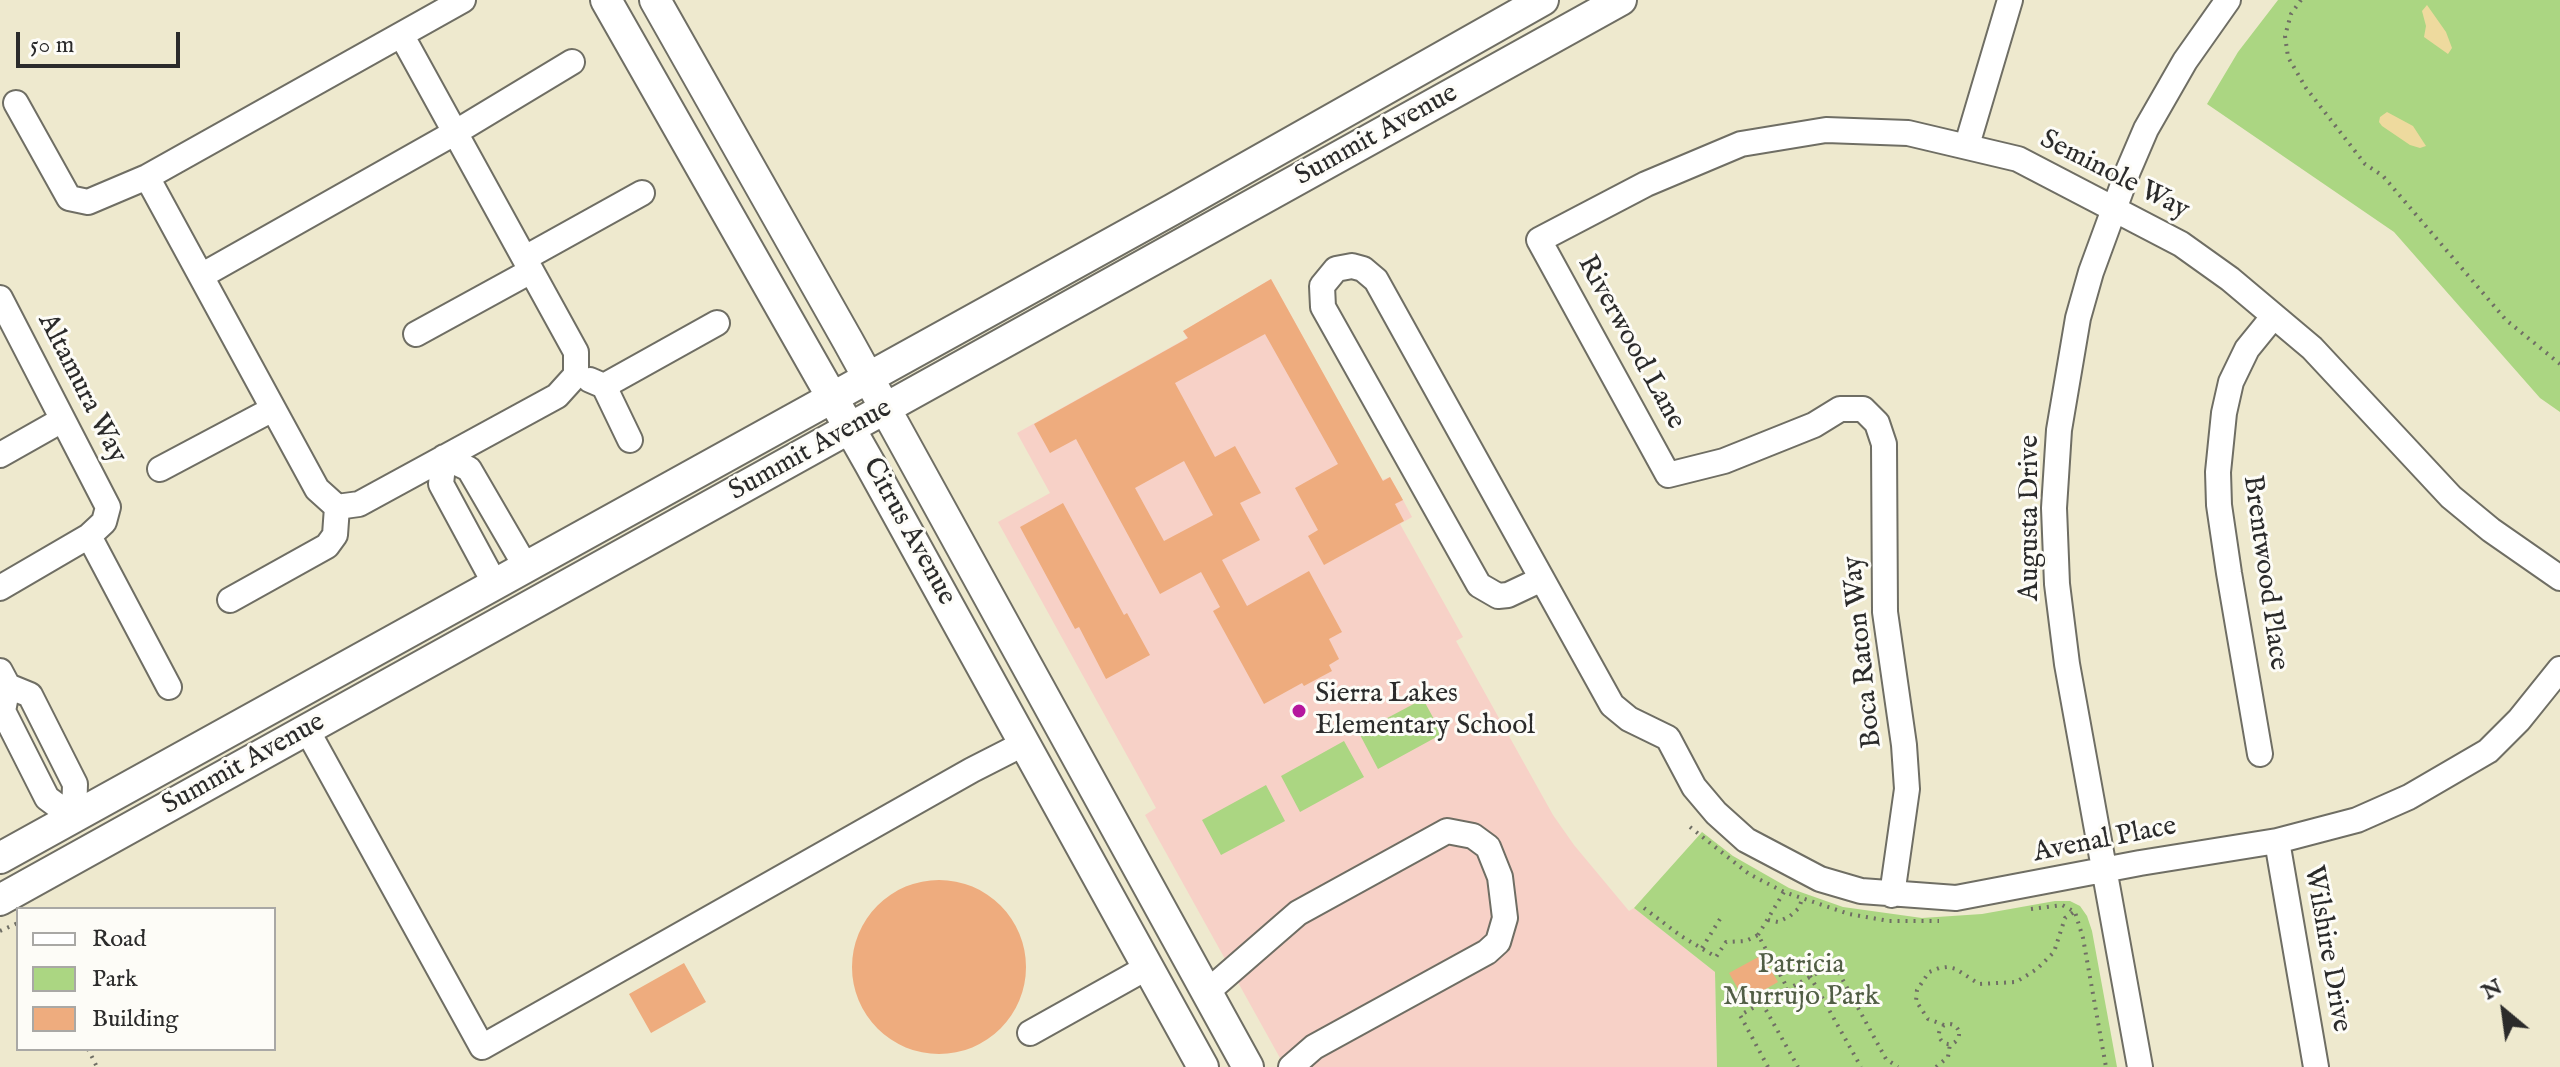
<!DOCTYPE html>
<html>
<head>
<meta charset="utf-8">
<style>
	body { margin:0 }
	#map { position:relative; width:2560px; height:1067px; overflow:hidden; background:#eee9ce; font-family:"IM FELL English",serif }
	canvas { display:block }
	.legend { position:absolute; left:16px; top:907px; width:260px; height:144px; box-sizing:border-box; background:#fdfcf7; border:2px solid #a9a8a5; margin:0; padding:10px 14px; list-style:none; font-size:24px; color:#2b2b2b }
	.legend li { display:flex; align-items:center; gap:16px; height:40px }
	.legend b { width:40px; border:2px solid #a9a8a5 }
	.north { position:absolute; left:2464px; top:971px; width:80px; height:80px; -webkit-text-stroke:6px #fdfcf7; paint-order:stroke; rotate:331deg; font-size:22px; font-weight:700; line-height:32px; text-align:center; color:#2b2b2b }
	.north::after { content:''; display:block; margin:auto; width:28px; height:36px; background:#2b2b2b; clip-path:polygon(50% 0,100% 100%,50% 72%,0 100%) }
	.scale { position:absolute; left:16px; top:32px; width:164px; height:36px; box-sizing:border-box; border:4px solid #2b2b2b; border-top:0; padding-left:10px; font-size:24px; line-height:28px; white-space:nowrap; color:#2b2b2b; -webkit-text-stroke:6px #fdfcf7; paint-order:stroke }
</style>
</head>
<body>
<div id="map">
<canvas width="2560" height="1067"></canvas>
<ul class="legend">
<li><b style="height:10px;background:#fff"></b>Road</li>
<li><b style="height:22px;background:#abd682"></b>Park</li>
<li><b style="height:22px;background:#eeac7e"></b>Building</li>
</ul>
<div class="north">N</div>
<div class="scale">50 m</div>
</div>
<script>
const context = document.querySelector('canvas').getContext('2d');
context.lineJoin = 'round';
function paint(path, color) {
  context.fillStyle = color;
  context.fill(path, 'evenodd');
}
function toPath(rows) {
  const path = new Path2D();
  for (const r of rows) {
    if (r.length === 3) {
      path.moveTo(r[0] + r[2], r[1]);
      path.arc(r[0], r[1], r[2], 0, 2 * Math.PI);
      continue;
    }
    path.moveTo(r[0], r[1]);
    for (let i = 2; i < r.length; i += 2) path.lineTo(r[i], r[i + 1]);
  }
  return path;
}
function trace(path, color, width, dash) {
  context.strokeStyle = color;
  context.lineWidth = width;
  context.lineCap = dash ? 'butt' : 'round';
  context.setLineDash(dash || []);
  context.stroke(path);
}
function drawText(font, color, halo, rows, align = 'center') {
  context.font = font + ' "IM FELL English",serif';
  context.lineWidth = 6;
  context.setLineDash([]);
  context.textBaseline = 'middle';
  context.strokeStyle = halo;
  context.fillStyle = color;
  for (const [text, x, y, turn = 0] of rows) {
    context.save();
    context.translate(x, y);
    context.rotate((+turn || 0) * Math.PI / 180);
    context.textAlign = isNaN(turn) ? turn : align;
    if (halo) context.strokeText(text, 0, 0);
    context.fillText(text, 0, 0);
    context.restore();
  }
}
const built = toPath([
	[1271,279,1382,480,1390,477,1403,500,1412,517,1400,524,1463,637,1456,641,1553,815,1574,845,1629,911,1634,908,1715,972,1717,1067,1285,1067,1145,815,1156,808,998,522,1050,493,1017,433,1187,338,1183,331]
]);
const green = toPath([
	[2278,0,2560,0,2560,412,2540,398,2394,232,2207,104,2238,52],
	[1423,699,1442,734,1378,769,1359,733],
	[1344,741,1364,777,1300,812,1281,776],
	[1266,785,1285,821,1221,855,1202,820],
	[1702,832,1733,856,1789,888,1843,907,1922,918,1982,914,2055,901,2070,901,2080,906,2087,916,2092,931,2117,1067,1717,1067,1715,972,1634,908]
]);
const sand = toPath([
	[2427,5,2446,32,2452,48,2448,54,2424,37,2426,26,2422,11],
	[2387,112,2413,126,2426,146,2420,148,2410,145,2382,126,2379,122,2380,117]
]);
const building = toPath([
	[1271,279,1383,481,1390,477,1403,500,1395,504,1404,521,1324,565,1308,536,1318,530,1295,488,1338,464,1265,334,1175,383,1215,457,1235,446,1261,493,1240,503,1260,540,1222,560,1247,606,1309,571,1342,632,1329,639,1339,659,1329,665,1332,671,1304,686,1302,683,1264,704,1213,611,1220,607,1201,572,1160,594,1076,439,1050,453,1034,424,1188,338,1183,331],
	[1184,461,1213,515,1164,541,1135,488],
	[1063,503,1124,615,1127,613,1150,655,1106,679,1079,627,1075,629,1020,527],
	[939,967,87],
	[1762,955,1778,982,1745,1001,1729,973],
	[684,963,706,1002,651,1033,629,994]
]);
const path = toPath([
	[2301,0,2291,14,2285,36,2288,57,2306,88,2365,164,2383,176,2506,320,2560,364],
	[1690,827,1749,874,1784,892],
	[1644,908,1681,936,1716,957,1726,942,1746,941,1758,935,1788,989],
	[2031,909,2062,905,2075,912,2083,938,2106,1067],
	[1768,920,1778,922,1790,916,1799,908,1802,899],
	[0,931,18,923],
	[1758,935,1784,892,1849,914,1889,921,1939,921],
	[1702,948,1720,919],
	[1810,976,1861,1067],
	[1762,1003,1798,1067],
	[1949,1034,10],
	[1944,1025,1928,1019,1916,1001,1917,990,1929,972,1939,968,1948,967,1956,969,1979,984,2016,982,2037,969,2054,952,2065,918,2074,912],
	[88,1049,97,1067],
	[1768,1067,1740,1015,1834,964,1886,1059,1898,1067],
	[1936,1067,1948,1057,1950,1044]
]);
const minor = toPath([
	[16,103,69,198,88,202,147,177,463,0],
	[1967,145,2010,0],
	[147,177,317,489,337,507,359,504,557,396,576,375,576,352,402,36],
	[525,258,642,193],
	[201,276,456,132,572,62],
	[0,298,108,507,104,522,89,536,0,588],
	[416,334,531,271],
	[590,380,604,386,630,440],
	[604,386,717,323],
	[0,455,62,420],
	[160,469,273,409],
	[89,536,169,687],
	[1542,579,1508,595,1498,596,1479,585,1323,307,1322,286,1336,269,1352,266,1363,269,1376,280,1612,705,1629,719,1668,738,1694,787,1716,813,1746,840,1820,879,1861,891,1956,898,2140,863,2277,841,2357,820,2409,797,2488,751,2519,720,2560,669],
	[495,584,441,484,444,457,469,469,526,567],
	[230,600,327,546,335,535,337,507],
	[0,671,8,686,30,695,75,784,74,818],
	[8,686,3,711,47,798,74,818],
	[307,730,482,1047,972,770,1025,743],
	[2260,754,2229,573,2219,505,2218,472,2224,413,2231,382,2247,349,2273,317],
	[2277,841,2316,1067],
	[1892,895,1907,789,1904,745,1885,612,1884,444,1877,423,1863,409,1840,409,1814,425,1724,461,1668,475,1539,240,1646,184,1741,144,1826,130,1908,133,2018,159,2181,244,2230,279,2312,348,2451,497,2491,530,2560,578],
	[1207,992,1298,913,1447,831,1473,836,1488,847,1500,877,1505,918,1498,942,1487,952,1314,1047,1291,1067],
	[1030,1033,1148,967],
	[2140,1067,2067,664,2057,584,2054,508,2059,430,2078,318,2091,272,2128,171,2146,129,2185,61,2228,0]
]);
const major = toPath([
	[606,0,870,464,1203,1067],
	[655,0,848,341,1248,1067],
	[0,858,1173,209,1543,0],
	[0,900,1621,0]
]);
const markers = [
	[1299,711,8,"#b5179e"]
];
const streetNames = [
	["Summit Avenue",1377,136,-29],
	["Seminole Way",2114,176,27],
	["Riverwood Lane",1630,343,61],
	["Altamura Way",81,389,63],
	["Summit Avenue",811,451,-29],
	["Augusta Drive",2031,518,-90],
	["Citrus Avenue",908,532,61],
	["Brentwood Place",2264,573,82],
	["Boca Raton Way",1864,652,-96],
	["Summit Avenue",244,765,-29],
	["Avenal Place",2105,841,-11],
	["Wilshire Drive",2326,949,80]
];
const poiNames = [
	["Sierra Lakes",1315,695],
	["Elementary School",1315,727]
];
const parkNames = [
	["Patricia",1801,966],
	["Murrujo Park",1801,998]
];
paint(built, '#f7d1c7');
paint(green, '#abd682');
paint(sand, '#eeda9e');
paint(building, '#eeac7e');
trace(minor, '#6f6e64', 28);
trace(major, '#6f6e64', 34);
trace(path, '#6f6e64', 4, [2, 6]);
trace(minor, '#fff', 24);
trace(major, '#fff', 30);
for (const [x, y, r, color] of markers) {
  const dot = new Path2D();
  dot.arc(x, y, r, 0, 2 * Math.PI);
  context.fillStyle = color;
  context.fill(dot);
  trace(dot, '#fdfcf7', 3);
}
drawText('28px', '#2b2b2b', '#fdfcf7', streetNames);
drawText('28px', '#2b2b2b', '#fdfcf7', poiNames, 'left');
drawText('28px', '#515e45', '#fdfcf7', parkNames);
</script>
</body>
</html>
